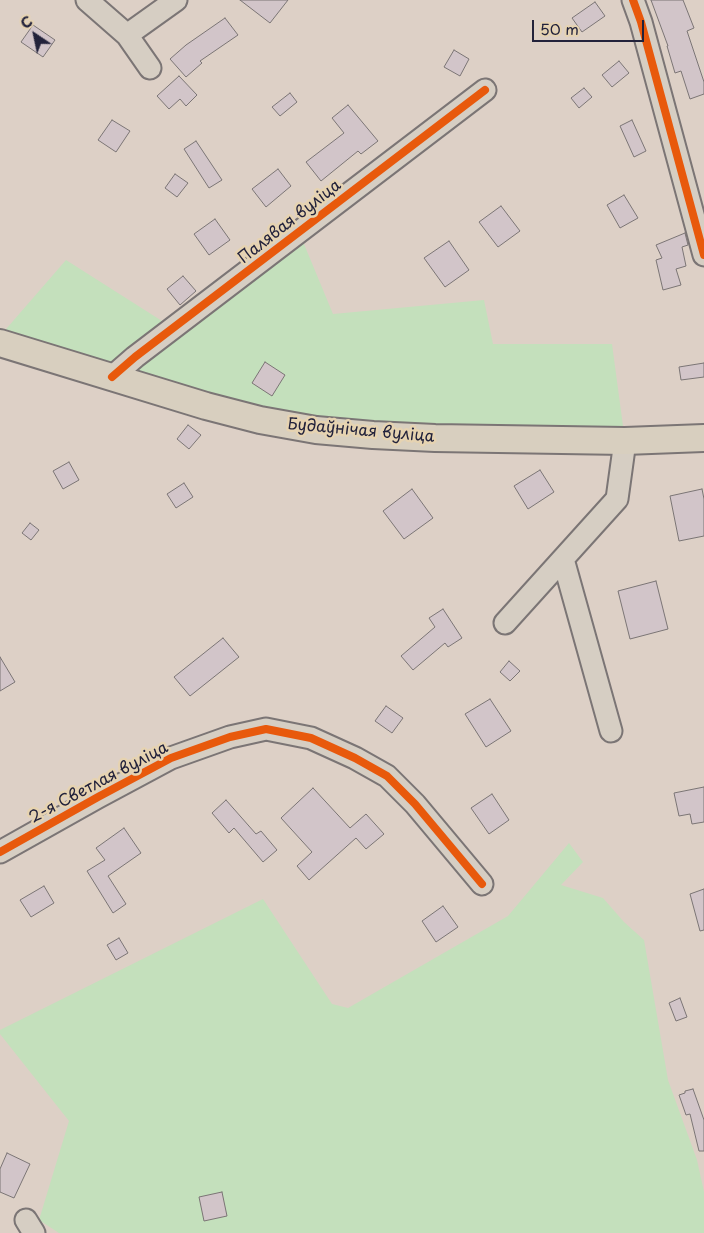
<!DOCTYPE html>
<html>
<head>
<meta charset="utf-8">
<style>
	body { margin:0 }
	#map { position:relative; width:704px; height:1233px; overflow:hidden; background:#ddd0c6; font-family:"Playpen Sans",sans-serif }
	canvas { display:block }
	.north { position:absolute; left:10px; top:10px; width:50px; height:50px; -webkit-text-stroke:4px #e6d3b1; paint-order:stroke; rotate:326deg; font-size:14px; font-weight:700; line-height:20px; text-align:center; color:#22223b }
	.north::after { content:''; display:block; margin:auto; width:18px; height:22px; background:#22223b; clip-path:polygon(50% 0,100% 100%,50% 72%,0 100%) }
	.scale { position:absolute; left:532px; top:20px; width:112px; height:22px; box-sizing:border-box; border:2px solid #22223b; border-top:0; padding-left:6px; font-size:15px; line-height:18px; white-space:nowrap; color:#22223b; -webkit-text-stroke:4px #e6d3b1; paint-order:stroke }
</style>
</head>
<body>
<div id="map">
<canvas width="704" height="1233"></canvas>
<div class="north">С</div>
<div class="scale">50 m</div>
</div>
<script>
const context = document.querySelector('canvas').getContext('2d');
context.lineJoin = 'round';
function paint(path, color) {
  context.fillStyle = color;
  context.fill(path, 'evenodd');
}
function toPath(rows) {
  const path = new Path2D();
  for (const r of rows) {
    path.moveTo(r[0], r[1]);
    for (let i = 2; i < r.length; i += 2) path.lineTo(r[i], r[i + 1]);
  }
  return path;
}
function trace(path, color, width, dash) {
  context.strokeStyle = color;
  context.lineWidth = width;
  context.lineCap = dash ? 'butt' : 'round';
  context.setLineDash(dash || []);
  context.stroke(path);
}
function drawText(font, color, halo, rows, align = 'center') {
  context.font = font + ' "Playpen Sans",sans-serif';
  context.lineWidth = 5;
  context.setLineDash([]);
  context.textBaseline = 'middle';
  context.strokeStyle = halo;
  context.fillStyle = color;
  for (const [text, x, y, turn = 0] of rows) {
    context.save();
    context.translate(x, y);
    context.rotate((+turn || 0) * Math.PI / 180);
    context.textAlign = isNaN(turn) ? turn : align;
    if (halo) context.strokeText(text, 0, 0);
    context.fillText(text, 0, 0);
    context.restore();
  }
}
const green = toPath([
	[299,232,333,314,484,300,493,344,612,344,625,441,316,430,0,336,66,260,173,328],
	[569,843,583,862,561,885,603,898,624,922,644,940,668,1080,697,1160,704,1192,704,1233,59,1233,39,1220,69,1121,0,1034,0,1030,263,899,332,1004,348,1008,508,916]
]);
const building = toPath([
	[240,0,288,0,270,23,240,0],
	[651,0,683,0,694,28,687,31,704,82,704,94,690,99,681,71,675,73,667,46,668,46,651,0],
	[595,2,605,16,582,32,572,18,595,2],
	[225,18,238,35,200,61,202,63,186,77,170,59,186,45,225,18],
	[33,25,55,40,43,57,21,42,33,25],
	[454,50,469,59,460,76,444,67,454,50],
	[619,61,629,73,612,87,602,75,619,61],
	[179,76,197,95,186,106,180,99,169,109,157,96,179,76],
	[584,88,592,97,579,108,571,98,584,88],
	[290,93,297,102,280,116,272,107,290,93],
	[348,105,378,141,361,154,358,151,321,181,306,162,344,133,332,118,348,105],
	[112,120,130,131,116,152,98,140,112,120],
	[632,120,646,151,634,157,620,126,632,120],
	[196,141,222,180,209,188,184,149,196,141],
	[278,169,291,186,266,207,252,189,278,169],
	[175,174,188,183,177,197,165,188,175,174],
	[624,195,638,218,620,228,607,205,624,195],
	[501,206,520,231,498,247,479,222,501,206],
	[215,219,230,240,209,255,194,234,215,219],
	[685,233,688,245,682,247,686,266,676,269,681,285,663,290,656,260,662,258,656,245,685,233],
	[449,241,469,270,445,287,424,258,449,241],
	[183,276,196,291,180,305,167,289,183,276],
	[265,362,285,375,272,396,252,383,265,362],
	[704,363,704,377,681,380,679,367,704,363],
	[188,425,201,435,189,449,177,439,188,425],
	[69,462,79,480,63,489,53,471,69,462],
	[540,470,554,492,528,509,514,486,540,470],
	[184,483,193,497,176,508,167,494,184,483],
	[412,489,433,518,404,539,383,511,412,489],
	[702,489,704,499,704,536,679,541,670,496,702,489],
	[30,523,39,530,31,540,22,533,30,523],
	[656,581,668,629,630,639,618,591,656,581],
	[443,609,462,638,448,647,445,643,413,670,401,656,435,627,429,618,443,609],
	[223,638,239,657,190,696,174,677,223,638],
	[0,657,15,682,0,691,0,657],
	[509,661,520,671,510,681,500,672,509,661],
	[490,699,511,731,486,747,465,714,490,699],
	[386,706,403,718,392,733,375,721,386,706],
	[704,787,704,822,692,824,690,814,679,816,674,793,704,787],
	[313,788,350,828,366,814,384,834,366,849,356,838,309,880,297,866,312,852,281,818,313,788],
	[492,794,509,820,489,834,471,808,492,794],
	[226,800,256,834,261,831,277,850,263,862,234,828,229,833,212,813,226,800],
	[124,828,141,853,108,876,126,904,113,913,87,871,105,860,96,848,124,828],
	[44,886,54,903,31,917,20,900,44,886],
	[704,889,704,930,700,931,690,894,704,889],
	[443,906,458,927,436,942,422,921,443,906],
	[119,938,128,953,116,960,107,945,119,938],
	[680,998,687,1017,676,1021,669,1003,680,998],
	[693,1089,704,1120,704,1151,699,1151,690,1114,686,1115,679,1095,685,1093,685,1091,693,1089],
	[7,1153,30,1164,14,1198,0,1192,0,1169,7,1153],
	[222,1192,227,1216,204,1221,199,1197,222,1192]
]);
const minor = toPath([
	[87,0,127,35,150,68],
	[633,0,641,22,704,255],
	[127,35,176,0],
	[112,377,135,357,485,90],
	[563,559,611,731],
	[505,623,617,499,625,441],
	[0,852,98,797,171,758,230,737,266,729,311,738,355,758,387,776,415,804,482,884],
	[26,1220,34,1233]
]);
const major = toPath([
	[0,343,206,406,260,420,316,430,373,435,435,438,625,441,704,438]
]);
const cycleway = toPath([
	[633,0,641,22,704,255],
	[112,377,135,357,485,90],
	[0,852,98,797,171,758,230,737,266,729,311,738,355,758,387,776,415,804,482,884]
]);
const streetNames = [
	["Палявая вуліца",290,222,-38],
	["Будаўнічая вуліца",361,431,5],
	["2-я Светлая вуліца",99,783,-28]
];
paint(green, '#c4e0bc');
paint(building, '#d2c5c9');
trace(building, '#7b7575', 1);
trace(minor, '#7b7575', 25);
trace(major, '#7b7575', 30);
trace(minor, '#d6cec3', 21);
trace(major, '#d8cfbf', 26);
trace(cycleway, '#e8590c', 8);
drawText('16px', '#22223b', '#e6d3b1', streetNames);
</script>
</body>
</html>
